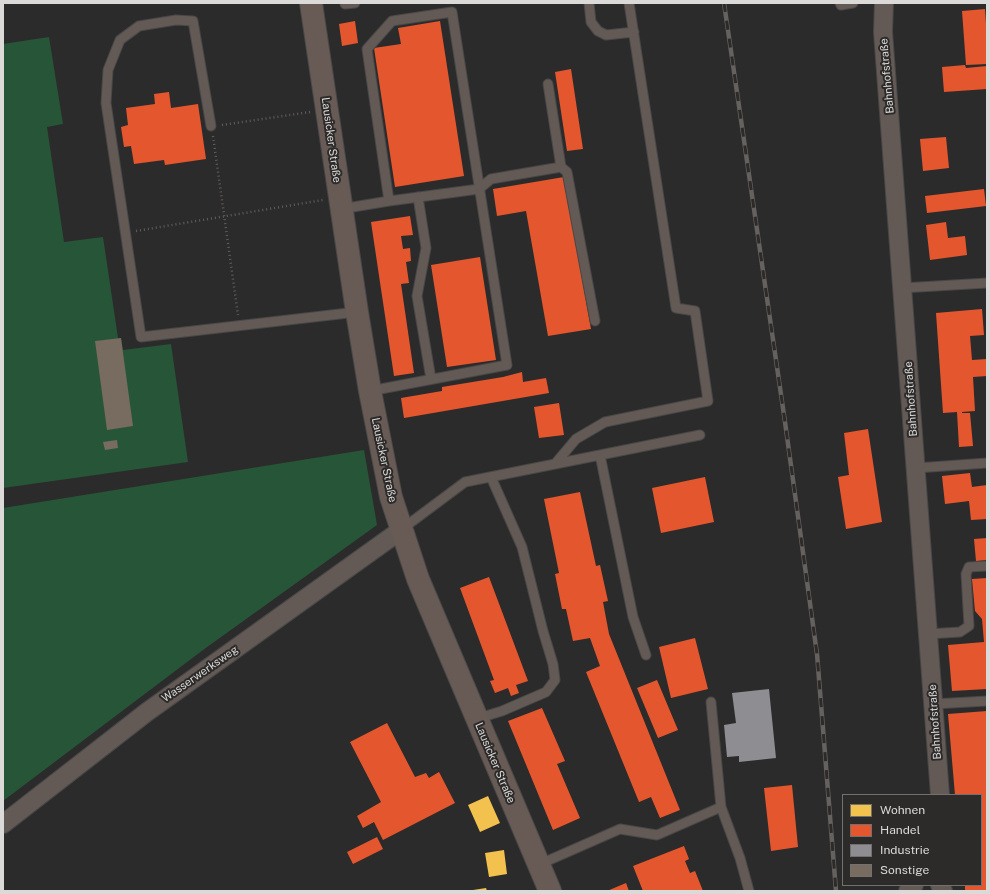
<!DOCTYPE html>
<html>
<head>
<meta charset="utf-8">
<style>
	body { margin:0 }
	#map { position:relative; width:990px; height:894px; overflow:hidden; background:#2c2b2b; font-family:"Public Sans",sans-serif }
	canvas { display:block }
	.frame { position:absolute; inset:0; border:4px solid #dcdad9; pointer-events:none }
	.legend { position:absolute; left:842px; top:794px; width:140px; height:92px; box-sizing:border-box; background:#2d2b2a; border:1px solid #737170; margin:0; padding:5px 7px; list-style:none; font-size:12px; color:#dcdad9 }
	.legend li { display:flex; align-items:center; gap:8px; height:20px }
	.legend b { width:20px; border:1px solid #737170 }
</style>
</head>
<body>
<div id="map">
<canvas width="990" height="894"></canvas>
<div class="frame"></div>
<ul class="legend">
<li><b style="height:11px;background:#f2c14e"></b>Wohnen</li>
<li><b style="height:11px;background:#e4572e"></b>Handel</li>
<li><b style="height:11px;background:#8d8d92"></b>Industrie</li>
<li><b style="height:11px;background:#786b5f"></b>Sonstige</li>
</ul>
</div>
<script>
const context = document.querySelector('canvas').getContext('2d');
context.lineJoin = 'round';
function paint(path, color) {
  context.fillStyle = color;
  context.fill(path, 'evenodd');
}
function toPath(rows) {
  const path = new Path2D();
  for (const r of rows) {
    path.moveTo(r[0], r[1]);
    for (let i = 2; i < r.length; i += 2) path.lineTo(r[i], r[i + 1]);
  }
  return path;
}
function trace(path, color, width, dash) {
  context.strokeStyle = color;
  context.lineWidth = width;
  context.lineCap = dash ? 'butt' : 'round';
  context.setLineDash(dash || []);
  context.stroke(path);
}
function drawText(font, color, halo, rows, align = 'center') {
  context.font = font + ' "Public Sans",sans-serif';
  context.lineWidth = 4;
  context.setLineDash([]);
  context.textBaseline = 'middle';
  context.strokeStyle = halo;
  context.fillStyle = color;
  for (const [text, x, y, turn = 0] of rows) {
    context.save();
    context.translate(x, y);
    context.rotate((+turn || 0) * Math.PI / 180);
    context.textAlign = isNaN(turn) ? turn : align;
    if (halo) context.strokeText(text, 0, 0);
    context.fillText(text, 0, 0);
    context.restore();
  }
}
const green = toPath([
	[49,37,63,124,47,127,64,242,103,237,118,338,121,338,123,350,171,344,188,462,3,488,3,44],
	[364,450,377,525,203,650,3,801,3,508]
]);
const homes = toPath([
	[488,796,500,823,480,832,468,805],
	[504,850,507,874,489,877,485,853],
	[486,888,487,891,473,891,473,890]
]);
const shops = toPath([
	[985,9,987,38,987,64,966,65,962,11],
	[355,21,358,43,342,46,339,24],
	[440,21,464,176,395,187,374,48,401,44,398,28],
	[965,65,966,68,987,66,987,89,944,92,942,67],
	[571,69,583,149,567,151,555,72],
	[169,92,171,108,198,104,206,159,165,165,164,160,134,164,131,146,124,147,121,127,128,125,126,108,155,104,154,94],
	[946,137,949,168,923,171,920,139],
	[564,177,591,329,548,336,526,211,497,216,493,189],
	[984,189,986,206,927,213,925,196],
	[410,216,413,235,401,236,403,249,410,248,411,261,406,262,409,283,401,284,414,373,394,376,371,222],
	[946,222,948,238,965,236,967,255,930,260,926,225],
	[480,257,496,360,447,367,431,265],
	[982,309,984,335,970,336,972,360,987,359,987,376,973,377,975,411,962,412,962,413,970,413,973,446,959,447,957,412,943,413,936,313],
	[522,372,523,382,546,378,549,393,404,418,401,398,442,391,442,387,503,377],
	[559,403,564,435,539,438,534,407],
	[868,429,882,522,846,529,838,477,849,475,844,433],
	[970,473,972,487,987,485,987,519,971,520,969,501,945,504,942,476],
	[705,477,714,522,661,533,652,488],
	[580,492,596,566,600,565,608,601,603,602,609,634,680,810,660,818,651,797,639,802,586,672,600,666,590,638,573,641,566,609,562,609,555,574,559,573,544,499],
	[987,538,987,560,976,561,974,539],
	[489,577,528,681,516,685,519,693,511,696,508,688,495,693,490,681,494,680,460,588],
	[987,578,987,689,952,691,948,645,984,642,982,619,975,611,972,579],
	[695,638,708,689,671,698,659,647],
	[657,680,678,730,658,738,637,688],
	[542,708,565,761,557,764,580,818,553,830,508,721],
	[987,711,987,891,965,891,965,885,981,885,981,795,955,795,948,714],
	[387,723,415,777,426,773,429,778,439,772,455,803,383,840,374,822,363,828,357,816,381,802,350,742],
	[792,785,798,847,771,851,764,788],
	[377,837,383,849,353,864,347,852],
	[684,846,689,859,685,861,690,873,695,871,703,891,643,891,633,866],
	[626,883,629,891,607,891]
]);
const industry = toPath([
	[769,689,776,758,739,762,739,756,727,757,724,725,736,723,732,693]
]);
const building = toPath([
	[121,338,133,426,107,430,95,341],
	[117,440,118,448,105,450,103,442]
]);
const path = toPath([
	[222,125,310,112],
	[213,136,238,315],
	[136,231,323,200]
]);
const service = toPath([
	[589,3,591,22,598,31,606,35,634,32],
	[840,3,841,5,853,3],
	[345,4,355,3],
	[211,126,193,21,176,20,139,26,120,40,108,70,106,103,141,337,357,312],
	[561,167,567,172,595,321],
	[418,197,426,248,417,296,431,379],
	[389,201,479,189,491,179,561,167,548,84],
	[341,209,389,201,367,49,392,21,452,12,507,365,370,391],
	[902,288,987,283],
	[600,455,633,617,646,655],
	[555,464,576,439,605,422,708,401,695,311,676,308,629,3],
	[916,468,987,463],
	[402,529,465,482,700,435],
	[928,634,960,632,969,626,966,574,969,567,987,566],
	[711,702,721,807,740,858,749,891],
	[934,704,987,701],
	[476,719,502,711,546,692,555,680,553,664,543,631,522,547,491,477],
	[538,865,620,829,657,835,721,807]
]);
const minor = toPath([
	[884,3,883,32,940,795],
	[3,824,147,712,401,530],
	[940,885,943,891],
	[908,891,914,885]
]);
const secondary = toPath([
	[311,3,357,312,370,391,391,497,418,579,550,891]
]);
const rail = toPath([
	[724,3,785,422,817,654,836,891]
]);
const streetNames = [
	["Bahnhofstraße",887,76,-95],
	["Lausicker Straße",331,140,82],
	["Bahnhofstraße",911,399,-94],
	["Lausicker Straße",384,460,78],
	["Wasserwerksweg",200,674,-35],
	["Bahnhofstraße",935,722,-94],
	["Lausicker Straße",495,763,67]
];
paint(green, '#275537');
paint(homes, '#f2c14e');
paint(shops, '#e4572e');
paint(industry, '#8d8d92');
paint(building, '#786b5f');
trace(service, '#484747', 11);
trace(minor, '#484747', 20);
trace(secondary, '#484747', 24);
trace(path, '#625d5a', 2.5, [1, 3]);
trace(service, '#635a56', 9);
trace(minor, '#635a56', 18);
trace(secondary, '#685b56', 22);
trace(rail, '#65615e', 4.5);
trace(rail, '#2d2b2a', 3, [9]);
drawText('11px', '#dcdad9', '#2d2b2a', streetNames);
</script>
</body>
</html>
